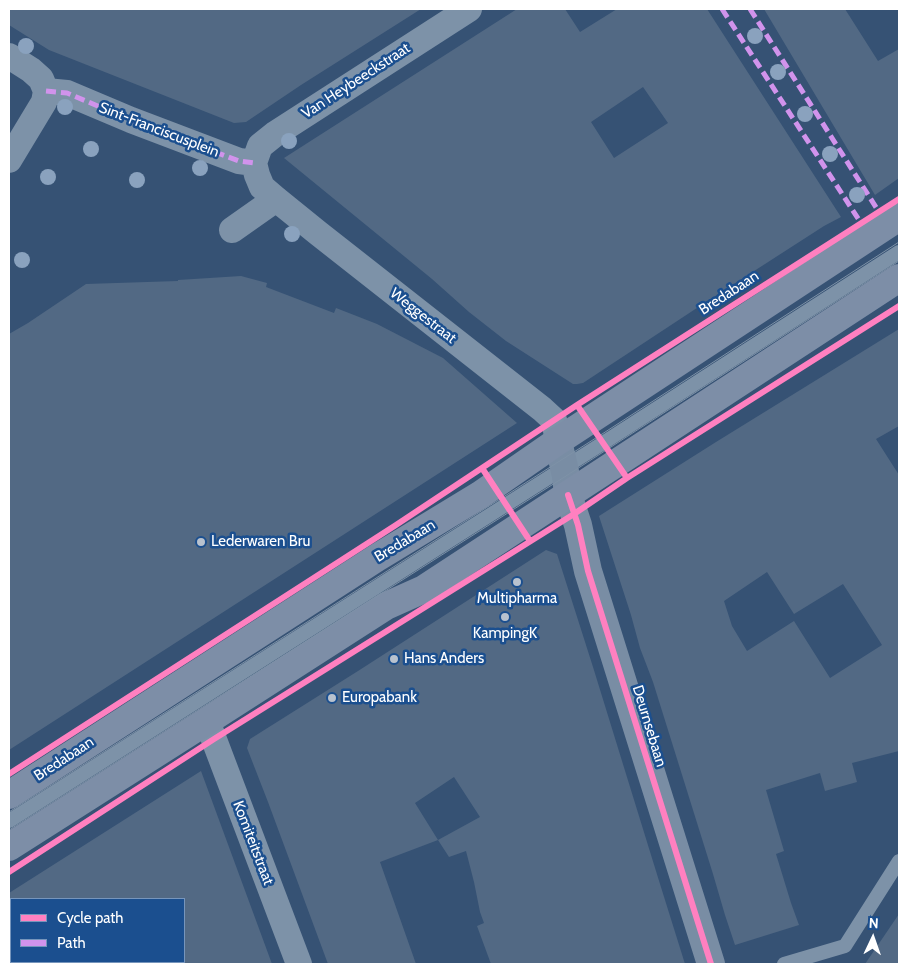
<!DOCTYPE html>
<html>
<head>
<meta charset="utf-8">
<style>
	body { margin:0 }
	#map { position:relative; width:908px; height:973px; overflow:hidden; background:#365274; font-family:Cabin,sans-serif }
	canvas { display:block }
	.frame { position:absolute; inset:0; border:10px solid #fff; pointer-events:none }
	.legend { position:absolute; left:10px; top:898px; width:175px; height:65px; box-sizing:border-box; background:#1b4f8f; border:1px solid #7695bc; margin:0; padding:6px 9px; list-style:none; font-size:15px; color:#fff }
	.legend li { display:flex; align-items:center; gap:10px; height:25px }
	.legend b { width:25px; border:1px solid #7695bc }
	.north { position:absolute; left:848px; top:913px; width:50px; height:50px; -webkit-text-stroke:4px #1b4f8f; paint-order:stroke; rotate:3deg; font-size:14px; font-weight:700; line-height:20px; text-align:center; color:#fff }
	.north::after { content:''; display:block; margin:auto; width:18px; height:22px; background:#fff; clip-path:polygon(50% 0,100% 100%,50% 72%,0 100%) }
</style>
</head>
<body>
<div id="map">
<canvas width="908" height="973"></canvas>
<div class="frame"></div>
<ul class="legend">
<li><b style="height:6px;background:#ff80c0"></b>Cycle path</li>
<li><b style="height:6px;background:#d193ec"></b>Path</li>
</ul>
<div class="north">N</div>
</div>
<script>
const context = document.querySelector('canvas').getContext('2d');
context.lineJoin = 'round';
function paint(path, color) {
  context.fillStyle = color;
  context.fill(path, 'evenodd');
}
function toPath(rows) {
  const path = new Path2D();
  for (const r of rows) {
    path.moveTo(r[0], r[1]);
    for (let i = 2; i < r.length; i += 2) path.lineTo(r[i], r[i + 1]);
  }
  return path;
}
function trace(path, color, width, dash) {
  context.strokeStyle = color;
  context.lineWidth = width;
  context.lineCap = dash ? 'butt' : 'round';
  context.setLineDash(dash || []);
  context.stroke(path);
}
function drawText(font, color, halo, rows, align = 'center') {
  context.font = font + ' Cabin,sans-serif';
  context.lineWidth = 5;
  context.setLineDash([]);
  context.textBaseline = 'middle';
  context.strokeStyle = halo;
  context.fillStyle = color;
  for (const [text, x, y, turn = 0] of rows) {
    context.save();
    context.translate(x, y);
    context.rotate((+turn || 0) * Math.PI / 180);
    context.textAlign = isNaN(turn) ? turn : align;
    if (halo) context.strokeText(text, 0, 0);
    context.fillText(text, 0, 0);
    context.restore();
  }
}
const building = toPath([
	[9,9,421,9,301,85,246,122,234,123,49,50,9,25],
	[517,9,565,9,580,32,617,9,707,9,841,217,824,226,706,302,583,383,577,384,573,384,506,341,469,312,432,279,284,158],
	[643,87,668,123,614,158,591,122],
	[764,9,845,9,878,61,899,49,899,178,875,195],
	[241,276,267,283,266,287,334,313,336,308,377,324,443,358,517,423,9,750,9,334,28,323,86,284,178,281,178,280],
	[899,329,899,426,876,439,899,475,899,751,852,763,857,782,825,791,820,773,766,790,784,851,776,854,791,903,799,925,735,945,725,915,713,874,653,682,640,648,631,615,599,516,716,442],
	[767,572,794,614,843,584,882,645,830,678,794,621,747,651,732,626,724,601],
	[546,550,557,554,593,667,647,842,660,884,685,964,491,964,477,926,484,923,480,912,474,882,466,851,449,857,438,840,380,862,416,964,328,964,268,802,247,748,250,739,358,671],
	[454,777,480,817,438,840,415,803],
	[201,771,272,964,184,964,184,899,9,899,9,893],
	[899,914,899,964,865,964]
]);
const lane = toPath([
	[9,821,603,443,899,252],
	[784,964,845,946,899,861]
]);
const street = toPath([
	[9,56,31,70,41,79,46,91,44,102,9,160],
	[46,91,67,93,131,120,239,161,254,163],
	[254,163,257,175,262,187,276,199,318,233,542,409,554,420,558,441],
	[254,163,260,146,275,134,469,9],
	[232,230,276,199],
	[207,721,299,964]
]);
const secondary = toPath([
	[558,441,566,476,568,495,578,525,588,571,711,964]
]);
const primary = toPath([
	[9,795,378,557,480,495,558,441,899,217],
	[9,847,207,721,386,606,424,589,899,278]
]);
const tram = toPath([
	[9,812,599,436,899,242],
	[9,830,566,476,899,261]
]);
const quiet = toPath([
	[722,9,861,223],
	[750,9,879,212],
	[46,91,67,93,131,120,239,161,254,163]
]);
const cycleway = toPath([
	[577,405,627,478],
	[482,468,530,541],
	[568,495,578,525,588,571,711,964],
	[9,774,396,525,577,405,899,199],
	[9,872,214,739,574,514,627,478,899,306]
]);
const trees = [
	[755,36],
	[26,46],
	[778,72],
	[65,107],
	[805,114],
	[289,141],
	[91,149],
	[830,154],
	[200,168],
	[48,177],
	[137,180],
	[857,195],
	[292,234],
	[22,260]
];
const markers = [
	[201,542,5,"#b9c2ce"],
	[517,582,5,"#b9c2ce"],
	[505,617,5,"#b9c2ce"],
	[394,659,5,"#b9c2ce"],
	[332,698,5,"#b9c2ce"]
];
const streetNames = [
	["Van Heybeeckstraat",356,81,-33],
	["Sint-Franciscusplein",159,130,21],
	["Bredabaan",729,293,-33],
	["Weggestraat",423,316,38],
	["Bredabaan",405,541,-31],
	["Deurnsebaan",649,726,73],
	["Bredabaan",64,759,-33],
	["Komiteitstraat",253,843,69]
];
const poiNames = [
	["Lederwaren Bru",211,542],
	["Multipharma",517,599,"center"],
	["KampingK",505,634,"center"],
	["Hans Anders",404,659],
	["Europabank",342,698]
];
paint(building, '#526984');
trace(lane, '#7d92a8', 14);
trace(street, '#7d92a8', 26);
trace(secondary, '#798da4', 28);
trace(primary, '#7d8ea7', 28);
trace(tram, '#7e92a7', 1);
trace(quiet, '#d193ec', 5, [10, 5]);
trace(cycleway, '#ff80c0', 6);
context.fillStyle = '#8aa2be';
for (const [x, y] of trees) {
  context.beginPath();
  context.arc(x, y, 8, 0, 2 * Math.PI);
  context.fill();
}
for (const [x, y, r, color] of markers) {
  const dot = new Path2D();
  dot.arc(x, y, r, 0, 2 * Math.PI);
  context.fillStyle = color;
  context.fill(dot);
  trace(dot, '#1b4f8f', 2);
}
drawText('15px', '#fff', '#1b4f8f', streetNames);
drawText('15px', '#fff', '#1b4f8f', poiNames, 'left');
</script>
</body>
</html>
